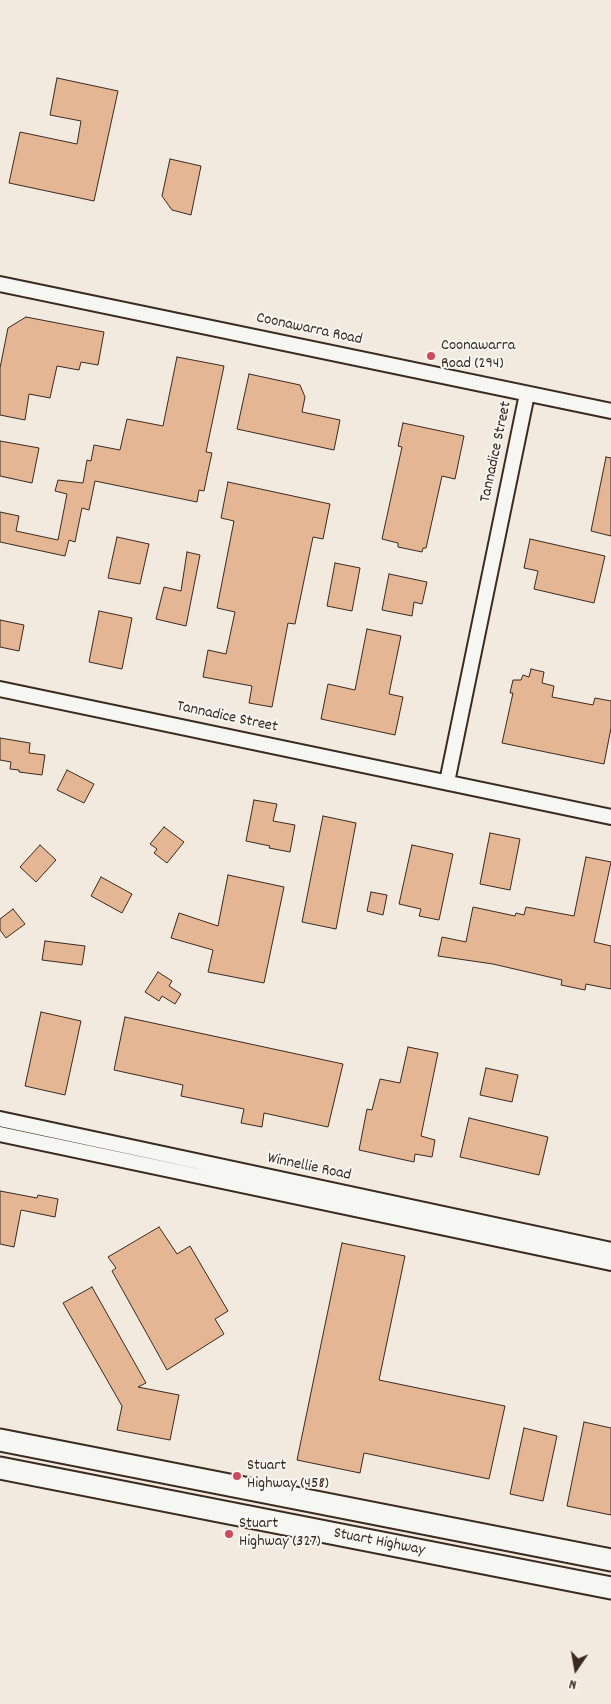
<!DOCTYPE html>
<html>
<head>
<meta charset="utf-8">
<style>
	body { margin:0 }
	#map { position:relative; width:611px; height:1704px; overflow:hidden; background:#f2e9df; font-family:Dekko,sans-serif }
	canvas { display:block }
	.north { position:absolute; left:551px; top:1644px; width:50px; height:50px; -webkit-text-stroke:4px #f6f6f2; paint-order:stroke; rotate:192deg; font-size:14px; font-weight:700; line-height:20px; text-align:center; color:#3b2a1e }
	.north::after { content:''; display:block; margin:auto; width:18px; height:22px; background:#3b2a1e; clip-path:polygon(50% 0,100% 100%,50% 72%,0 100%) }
</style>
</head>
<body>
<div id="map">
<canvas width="611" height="1704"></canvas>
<div class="north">N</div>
</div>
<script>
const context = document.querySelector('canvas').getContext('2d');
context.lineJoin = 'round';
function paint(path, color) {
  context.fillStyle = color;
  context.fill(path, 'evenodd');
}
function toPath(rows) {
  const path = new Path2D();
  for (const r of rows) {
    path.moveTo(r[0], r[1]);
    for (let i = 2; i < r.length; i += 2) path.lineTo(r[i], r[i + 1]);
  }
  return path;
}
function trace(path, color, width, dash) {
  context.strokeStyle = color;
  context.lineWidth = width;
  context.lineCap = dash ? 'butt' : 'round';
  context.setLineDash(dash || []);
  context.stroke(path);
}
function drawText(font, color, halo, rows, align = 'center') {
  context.font = font + ' Dekko,sans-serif';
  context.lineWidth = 4;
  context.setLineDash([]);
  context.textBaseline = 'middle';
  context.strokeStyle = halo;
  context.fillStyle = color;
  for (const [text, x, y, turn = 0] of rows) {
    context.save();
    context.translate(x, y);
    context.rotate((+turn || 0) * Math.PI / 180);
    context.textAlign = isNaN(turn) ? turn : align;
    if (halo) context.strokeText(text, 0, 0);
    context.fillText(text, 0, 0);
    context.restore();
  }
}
const building = toPath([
	[57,78,118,91,94,201,9,183,20,132,77,144,81,121,50,115,57,78],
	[170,159,201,166,191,215,172,210,162,196,170,159],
	[26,317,104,332,98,365,81,362,79,370,57,366,50,398,29,394,25,420,0,415,0,368,8,328,26,317],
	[177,357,224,366,206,452,212,453,207,476,204,491,199,490,197,502,95,481,89,510,82,508,75,542,69,540,65,556,0,542,0,512,19,516,16,531,58,540,67,494,55,491,58,480,83,483,87,460,91,461,94,445,120,450,127,419,163,426,177,357],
	[249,374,300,385,305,397,302,412,340,420,334,450,237,429,249,374],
	[403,423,464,436,455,479,442,476,426,548,423,548,422,552,398,547,398,543,382,539,402,447,398,446,403,423],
	[0,441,39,448,32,483,0,476,0,441],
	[606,457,611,458,611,536,591,531,606,457],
	[228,482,330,504,323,539,313,537,295,624,288,623,272,707,249,703,252,686,203,677,208,650,226,654,235,612,217,608,234,521,221,518,228,482],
	[117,537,149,544,140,584,108,578,117,537],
	[530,539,605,556,594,603,534,589,538,571,524,568,530,539],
	[187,552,200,555,186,626,156,619,164,587,181,591,187,552],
	[335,563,360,568,352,611,327,606,335,563],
	[389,574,427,582,422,604,414,602,412,616,382,610,389,574],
	[99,611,132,618,122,669,89,662,99,611],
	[0,620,24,625,19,651,0,647,0,620],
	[367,629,401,636,389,694,403,697,395,735,321,719,328,684,355,690,367,629],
	[531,669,544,672,542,683,554,686,552,697,593,705,595,698,611,701,611,728,604,764,502,743,513,693,510,693,513,680,521,680,523,675,529,677,531,669],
	[0,738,30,743,29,753,45,755,42,775,19,772,19,770,10,769,11,762,0,760,0,738],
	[67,770,94,784,84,803,57,790,67,770],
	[254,800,277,804,273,821,295,825,290,852,269,848,270,846,246,841,254,800],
	[323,816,356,823,336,929,302,922,323,816],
	[164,827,184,842,167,863,154,853,157,849,150,844,164,827],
	[490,833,520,839,510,890,480,884,490,833],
	[40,845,56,860,36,882,20,867,40,845],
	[412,845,453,854,439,920,419,916,421,909,399,904,412,845],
	[586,857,611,862,594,942,611,946,611,989,586,984,585,990,561,985,562,980,493,964,438,956,442,937,466,942,473,907,515,916,516,913,524,915,526,907,574,916,586,857],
	[228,875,284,887,264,983,208,972,213,950,171,938,179,913,218,926,228,875],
	[101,877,132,894,122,913,91,896,101,877],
	[371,892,387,895,383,915,367,911,371,892],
	[13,909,25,924,6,938,0,930,0,919,13,909],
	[45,941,85,946,82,965,42,960,45,941],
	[158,972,172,981,169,986,181,994,175,1004,162,996,159,1001,145,992,158,972],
	[41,1012,81,1021,65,1095,25,1086,41,1012],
	[125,1017,343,1064,328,1127,264,1113,262,1127,241,1123,244,1109,181,1096,183,1085,114,1070,125,1017],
	[408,1047,438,1053,421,1136,435,1140,432,1157,415,1154,414,1162,359,1150,367,1109,372,1110,380,1079,400,1083,408,1047],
	[486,1068,518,1075,512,1102,480,1095,486,1068],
	[469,1118,548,1137,539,1175,460,1157,469,1118],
	[0,1191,37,1198,38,1195,58,1199,55,1217,21,1210,14,1247,0,1244,0,1191],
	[159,1227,177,1254,190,1246,228,1311,215,1319,224,1334,167,1370,112,1271,116,1268,108,1257,159,1227],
	[342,1243,405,1256,379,1380,505,1406,489,1479,364,1453,360,1473,297,1460,342,1243],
	[92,1287,146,1383,138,1387,179,1395,170,1440,117,1430,122,1406,63,1303,92,1287],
	[584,1422,611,1428,611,1515,567,1506,584,1422],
	[524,1428,557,1436,543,1501,510,1494,524,1428]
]);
const minor = toPath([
	[0,284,611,411],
	[0,689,611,817],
	[447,782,527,394],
	[0,1119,611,1250],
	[0,1134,611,1263]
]);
const highway = toPath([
	[0,1440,611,1560],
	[0,1468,611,1588]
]);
const markers = [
	[431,356,5,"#d1495b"],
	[237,1476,5,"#d1495b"],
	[229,1534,5,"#d1495b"]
];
const streetNames = [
	["Coonawarra Road",309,330,12],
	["Tannadice Street",497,452,-78],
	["Tannadice Street",227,718,12],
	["Winnellie Road",309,1168,12],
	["Stuart Highway",379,1543,11]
];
const poiNames = [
	["Coonawarra",441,347],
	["Road (294)",441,365],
	["Stuart",247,1467],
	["Highway (458)",247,1485],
	["Stuart",239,1525],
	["Highway (327)",239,1543]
];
paint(building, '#e4b694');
trace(building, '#3b2a1e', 1);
trace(minor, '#3b2a1e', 18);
trace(highway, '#3b2a1e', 25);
trace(minor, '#f6f6f2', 14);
trace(highway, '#f6f6f2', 21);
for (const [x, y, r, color] of markers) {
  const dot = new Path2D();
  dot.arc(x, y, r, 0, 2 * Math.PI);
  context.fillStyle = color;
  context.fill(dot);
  trace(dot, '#f6f6f2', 2);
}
drawText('16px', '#3b2a1e', '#f6f6f2', streetNames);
drawText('16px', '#3b2a1e', '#f6f6f2', poiNames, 'left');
</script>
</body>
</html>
